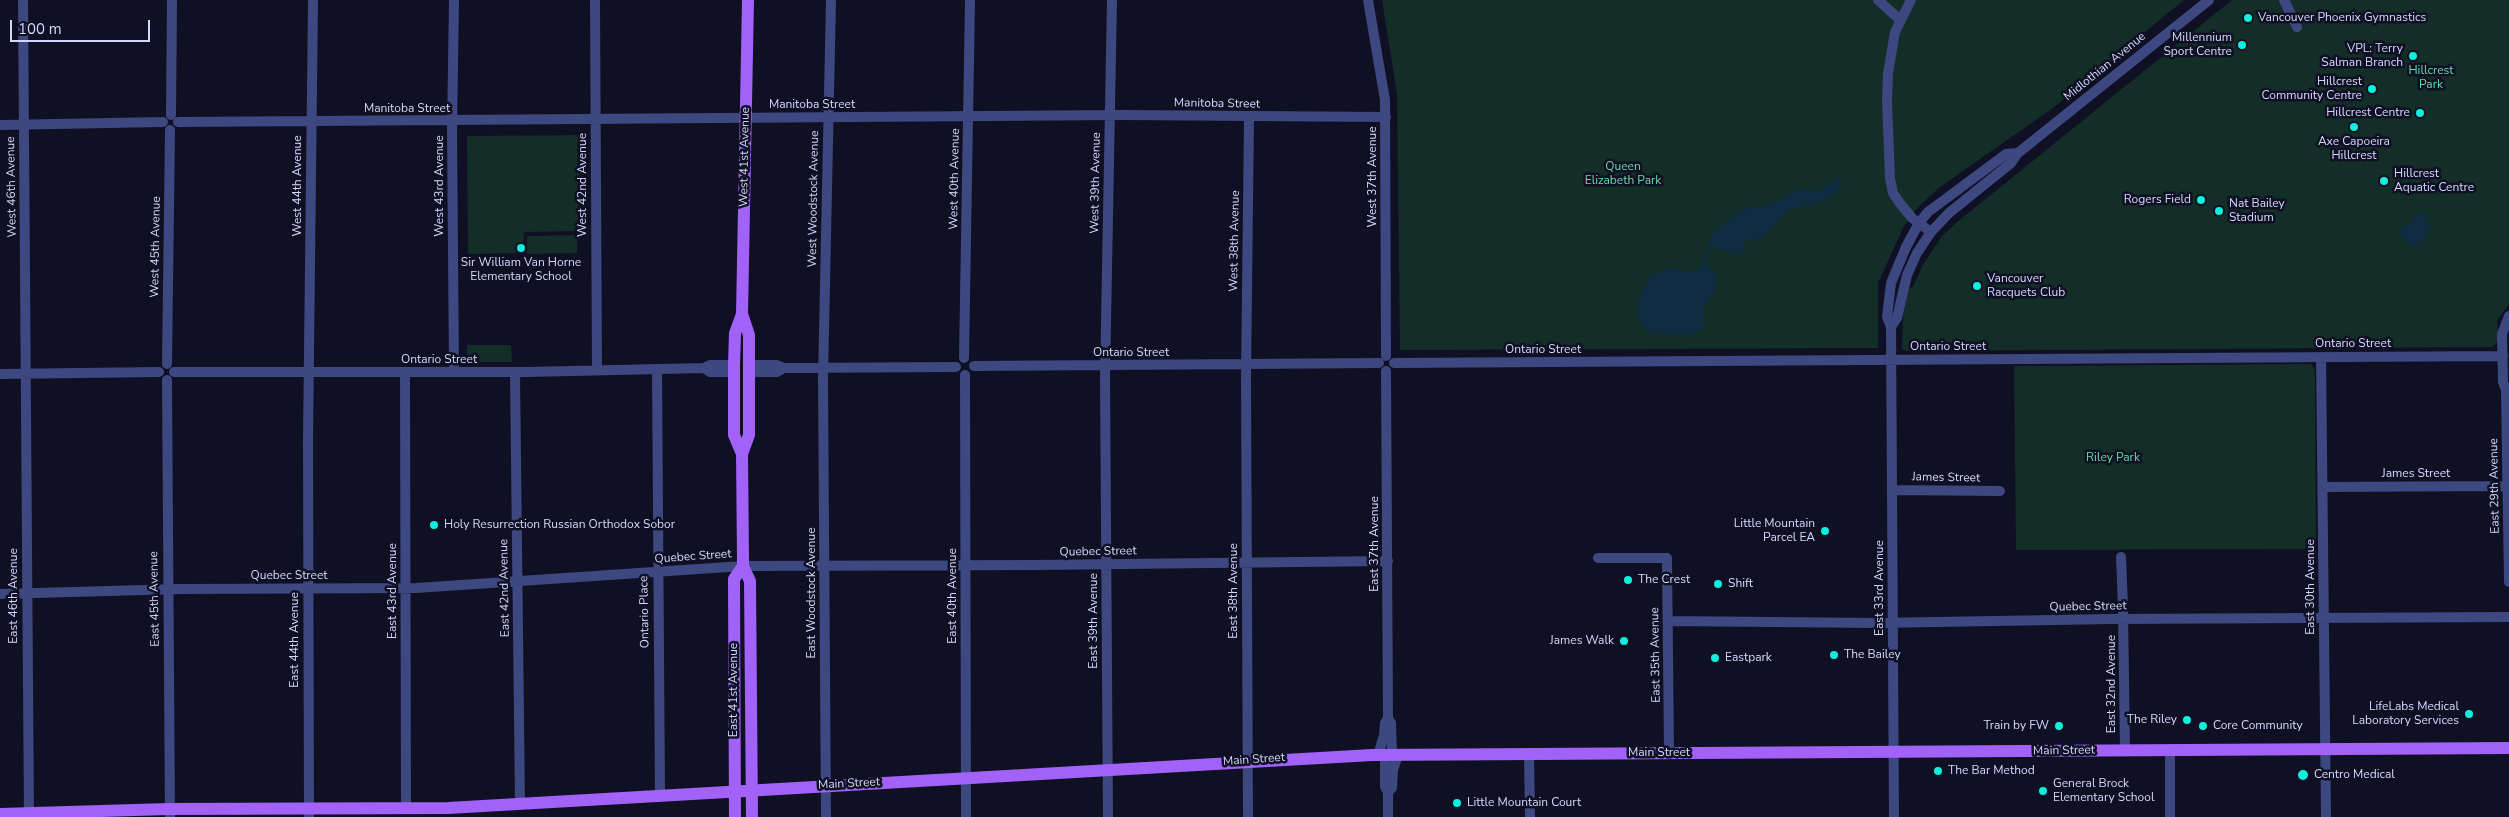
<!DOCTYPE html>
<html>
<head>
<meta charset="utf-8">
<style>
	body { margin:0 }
	#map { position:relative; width:2509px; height:817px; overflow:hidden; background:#0f1023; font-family:"Nunito Sans",sans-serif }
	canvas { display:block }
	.scale { position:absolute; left:10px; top:20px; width:140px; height:22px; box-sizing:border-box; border:2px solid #d4d7fd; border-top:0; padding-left:6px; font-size:15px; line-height:18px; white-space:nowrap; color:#d4d7fd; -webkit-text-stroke:4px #0f1023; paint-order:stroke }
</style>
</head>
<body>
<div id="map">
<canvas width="2509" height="817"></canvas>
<div class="scale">100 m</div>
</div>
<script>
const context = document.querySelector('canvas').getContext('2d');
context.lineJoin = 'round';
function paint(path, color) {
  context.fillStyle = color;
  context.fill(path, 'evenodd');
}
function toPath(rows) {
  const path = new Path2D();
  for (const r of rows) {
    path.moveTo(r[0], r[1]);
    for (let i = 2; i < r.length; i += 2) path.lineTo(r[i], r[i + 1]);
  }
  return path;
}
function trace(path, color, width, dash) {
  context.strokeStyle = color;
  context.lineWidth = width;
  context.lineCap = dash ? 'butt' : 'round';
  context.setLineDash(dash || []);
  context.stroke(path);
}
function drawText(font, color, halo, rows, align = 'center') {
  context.font = font + ' "Nunito Sans",sans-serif';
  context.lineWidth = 5;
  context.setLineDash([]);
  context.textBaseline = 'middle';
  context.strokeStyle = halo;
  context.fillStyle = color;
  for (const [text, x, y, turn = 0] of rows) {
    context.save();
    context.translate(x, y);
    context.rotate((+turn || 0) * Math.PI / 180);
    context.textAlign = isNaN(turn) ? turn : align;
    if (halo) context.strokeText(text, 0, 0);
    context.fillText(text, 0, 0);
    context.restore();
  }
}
const green = toPath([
	[1382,0,2184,0,2053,108,1940,187,1918,207,1904,226,1880,279,1878,280,1878,348,1400,350,1397,94],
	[2232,0,2509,0,2509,304,2497,321,2499,340,2492,347,1907,351,1902,349,1903,315,1908,290,1913,286,1924,263,1942,236,1957,222],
	[580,135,579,231,524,232,523,253,468,254,467,136],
	[577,235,577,253,527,254,527,236],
	[467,345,511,345,512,362,467,362],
	[2311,364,2315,370,2316,549,2016,550,2014,366]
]);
const water = toPath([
	[1839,178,1842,178,1840,186,1834,194,1824,201,1792,209,1785,213,1767,234,1760,239,1746,240,1740,254,1729,253,1717,247,1712,247,1710,245,1709,241,1714,232,1741,210,1772,204,1800,189,1817,192],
	[2419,212,2427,214,2425,222,2431,224,2420,247,2415,244,2412,247,2399,234,2404,224,2410,227,2414,216,2418,217],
	[1703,264,1710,267,1716,278,1715,291,1703,307,1703,328,1694,334,1683,335,1649,332,1640,322,1637,315,1639,299,1650,276,1673,268,1693,273]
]);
const stream = toPath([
	[1705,265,1707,251,1712,247]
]);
const minor = toPath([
	[23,0,29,817],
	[454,0,452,130,454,372],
	[595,0,597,370],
	[1368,0,1385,100,1386,356],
	[1878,0,1899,19],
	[1911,0,1895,32,1888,73,1887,101,1890,179,1893,193,1899,202,1912,218,1931,232],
	[2284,0,2297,27],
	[171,115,172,0],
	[178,122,1122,115,1386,117],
	[0,125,163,122],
	[2509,316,2502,334,2503,382,2506,390,2509,582],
	[1891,327,1897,318,1907,275,1917,253,1931,232,1949,213,2011,163,2018,153,2209,0],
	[2321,357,2326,817],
	[964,358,970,0],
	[1394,363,2503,356],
	[167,364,170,130],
	[748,365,777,365,784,368,956,367],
	[974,366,1379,363],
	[704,368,710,372,734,372],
	[657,369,660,795],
	[174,372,527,372,704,368,710,365,734,365],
	[515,372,520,804],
	[748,372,777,372,784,368],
	[405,373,406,809],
	[0,374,159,372],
	[965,375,966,817],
	[167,380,170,817],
	[2323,487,2509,486],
	[1892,490,2000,491],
	[2121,557,2123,608,2125,751],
	[1598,558,1667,558,1669,753],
	[0,594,181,589,416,588,743,566,1035,565,1388,561],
	[1668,621,1877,623,2112,619,2509,617],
	[1388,718,1391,723,1392,755],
	[2170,750,2170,817],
	[1529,754,1530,817],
	[1378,755,1384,735,1385,723,1388,718,1386,371],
	[1385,755,1385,787,1388,792,1388,817],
	[1388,792,1392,788,1393,770,1398,755],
	[309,817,308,440,313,0],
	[826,817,823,379,831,0],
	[1108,817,1105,377,1112,0],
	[1248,817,1246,377,1249,117],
	[1894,817,1891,327,1887,317,1891,283,1906,247,1919,223,1928,212,2006,154,2018,153]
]);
const major = toPath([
	[748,0,742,314,749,335,749,435,742,454,743,559,743,566,750,581,752,817],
	[742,454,734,435,734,365,735,333,742,314],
	[0,814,169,809,448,808,1372,755,2509,748],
	[735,817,734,579,743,566]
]);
const markers = [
	[2248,18,5,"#0df0dc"],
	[2242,45,5,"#0df0dc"],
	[2413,56,5,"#0df0dc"],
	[2372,89,5,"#0df0dc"],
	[2420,113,5,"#0df0dc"],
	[2354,127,5,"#0df0dc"],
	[2384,181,5,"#0df0dc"],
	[2201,200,5,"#0df0dc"],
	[2219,211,5,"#0df0dc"],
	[521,248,5,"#0df0dc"],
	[1977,286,5,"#0df0dc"],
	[434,525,5,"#0df0dc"],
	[1825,531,5,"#0df0dc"],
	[1628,580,5,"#0df0dc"],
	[1718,584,5,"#0df0dc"],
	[1624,641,5,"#0df0dc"],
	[1834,655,5,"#0df0dc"],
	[1715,658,5,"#0df0dc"],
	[2469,714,5,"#0df0dc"],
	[2187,720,5,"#0df0dc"],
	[2059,726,5,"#0df0dc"],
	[2203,726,5,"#0df0dc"],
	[1938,771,5,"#0df0dc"],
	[2303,775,6,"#0df0dc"],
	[2043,791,5,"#0df0dc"],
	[1457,803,5,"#0df0dc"]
];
const poiNames = [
	["Vancouver Phoenix Gymnastics",2258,18],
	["Millennium",2232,38,"right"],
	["Sport Centre",2232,52,"right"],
	["VPL: Terry",2403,49,"right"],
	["Salman Branch",2403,63,"right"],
	["Hillcrest",2362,82,"right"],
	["Community Centre",2362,96,"right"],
	["Hillcrest Centre",2410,113,"right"],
	["Axe Capoeira",2354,142,"center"],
	["Hillcrest",2354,156,"center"],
	["Hillcrest",2394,174],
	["Aquatic Centre",2394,188],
	["Rogers Field",2191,200,"right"],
	["Nat Bailey",2229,204],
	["Stadium",2229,218],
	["Sir William Van Horne",521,263,"center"],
	["Elementary School",521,277,"center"],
	["Vancouver",1987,279],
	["Racquets Club",1987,293],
	["Little Mountain",1815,524,"right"],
	["Parcel EA",1815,538,"right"],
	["Holy Resurrection Russian Orthodox Sobor",444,525],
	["The Crest",1638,580],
	["Shift",1728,584],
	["James Walk",1614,641,"right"],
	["The Bailey",1844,655],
	["Eastpark",1725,658],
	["LifeLabs Medical",2459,707,"right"],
	["Laboratory Services",2459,721,"right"],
	["The Riley",2177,720,"right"],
	["Train by FW",2049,726,"right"],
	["Core Community",2213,726],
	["The Bar Method",1948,771],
	["Centro Medical",2314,775],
	["General Brock",2053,784],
	["Elementary School",2053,798],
	["Little Mountain Court",1467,803]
];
const streetNames = [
	["Midlothian Avenue",2105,67,-39],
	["Manitoba Street",1217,104,1],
	["Manitoba Street",812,105],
	["Manitoba Street",407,109],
	["West 41st Avenue",745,157,-89],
	["West 37th Avenue",1373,177,-90],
	["West 40th Avenue",955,179,-89],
	["West 39th Avenue",1096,183,-89],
	["West 42nd Avenue",583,185,-90],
	["West 44th Avenue",298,186,-90],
	["West 43rd Avenue",440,186,-90],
	["West 46th Avenue",12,187,-91],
	["West Woodstock Avenue",814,199,-89],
	["West 38th Avenue",1235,241,-89],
	["West 45th Avenue",156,247,-89],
	["Ontario Street",2353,344],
	["Ontario Street",1948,347],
	["Ontario Street",1543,350],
	["Ontario Street",1131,353],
	["Ontario Street",439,360],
	["James Street",2416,474],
	["James Street",1946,478,1],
	["East 29th Avenue",2495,486,-91],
	["East 37th Avenue",1375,544,-90],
	["Quebec Street",1098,552,-1],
	["Quebec Street",693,557,-4],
	["Quebec Street",289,576],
	["East 30th Avenue",2311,587,-90],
	["East 42nd Avenue",505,588,-91],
	["East 33rd Avenue",1880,588,-90],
	["East 43rd Avenue",393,591,-90],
	["East 38th Avenue",1234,591,-90],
	["East Woodstock Avenue",812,593,-90],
	["East 46th Avenue",14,596,-90],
	["East 40th Avenue",953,596,-90],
	["East 45th Avenue",155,599,-91],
	["Quebec Street",2088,607,-1],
	["Ontario Place",645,612,-91],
	["East 39th Avenue",1094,621,-90],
	["East 44th Avenue",295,640,-90],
	["East 35th Avenue",1656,655,-91],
	["East 32nd Avenue",2112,684,-90],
	["East 41st Avenue",734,690,-90],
	["Main Street",2064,751,-1],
	["Main Street",1659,753],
	["Main Street",1254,760,-4],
	["Main Street",849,784,-3]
];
const parkNames = [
	["Hillcrest",2431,71],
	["Park",2431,85],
	["Queen",1623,167],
	["Elizabeth Park",1623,181],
	["Riley Park",2113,458]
];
paint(green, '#132d27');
paint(water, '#0f2c43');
trace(stream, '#0f2c43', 2.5);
trace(minor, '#3d4780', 10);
trace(major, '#a261f7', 12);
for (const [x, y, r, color] of markers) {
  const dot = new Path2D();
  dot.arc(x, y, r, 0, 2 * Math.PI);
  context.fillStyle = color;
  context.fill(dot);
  trace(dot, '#0f1023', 2);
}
drawText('12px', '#d4d7fd', '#0f1023', poiNames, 'left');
drawText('12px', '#d4d7fd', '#0f1023', streetNames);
drawText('12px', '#64d9a5', '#0f1023', parkNames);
</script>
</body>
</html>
